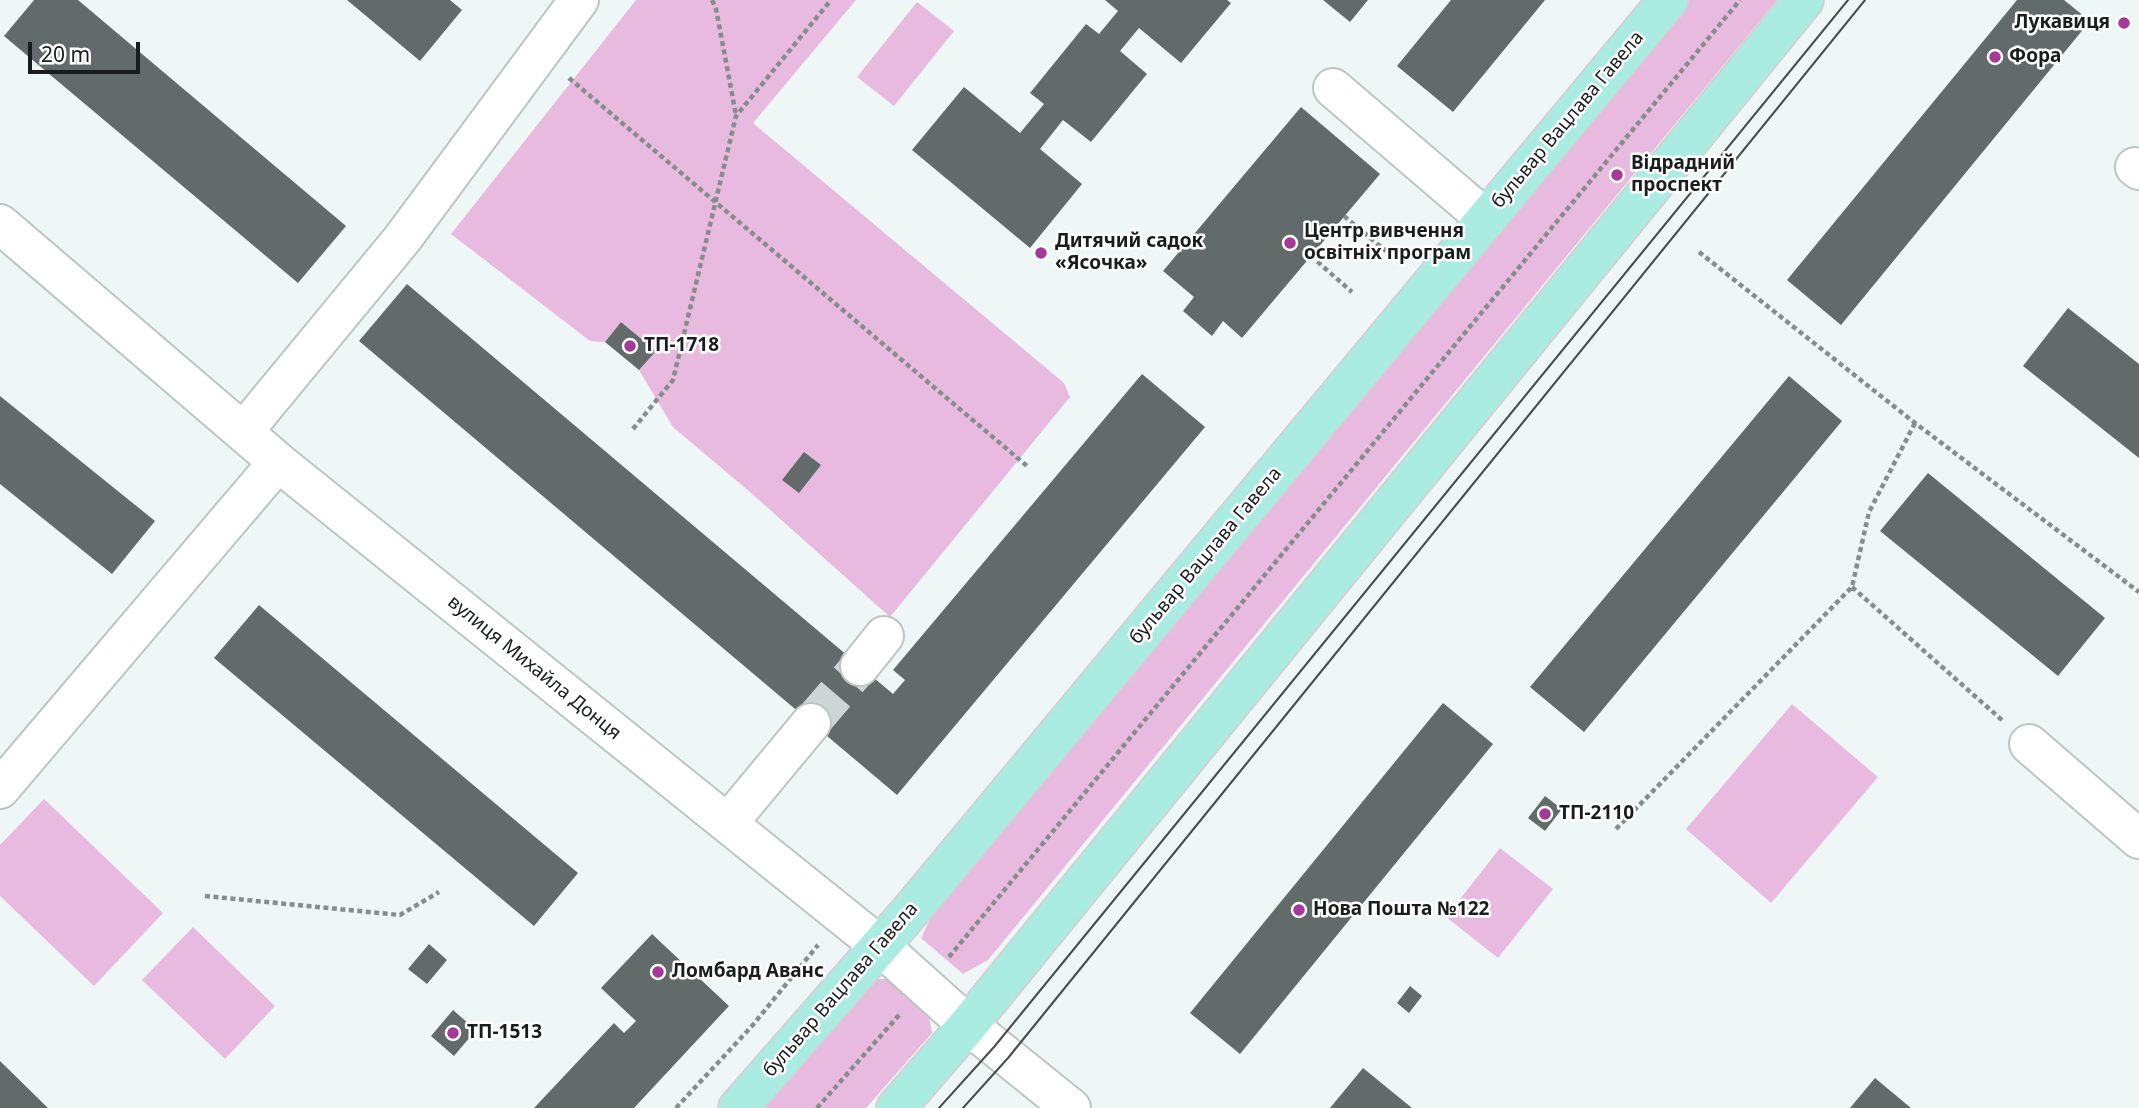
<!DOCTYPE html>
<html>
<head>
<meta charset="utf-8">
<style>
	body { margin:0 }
	#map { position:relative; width:2139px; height:1108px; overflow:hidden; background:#eef7f6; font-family:"Noto Sans",sans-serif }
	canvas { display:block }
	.scale { position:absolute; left:28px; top:42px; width:112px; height:32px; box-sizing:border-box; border:4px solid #191d1c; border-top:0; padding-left:9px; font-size:21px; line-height:24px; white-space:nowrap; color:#191d1c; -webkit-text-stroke:5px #fff; paint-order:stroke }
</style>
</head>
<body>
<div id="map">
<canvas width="2139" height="1108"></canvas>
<div class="scale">20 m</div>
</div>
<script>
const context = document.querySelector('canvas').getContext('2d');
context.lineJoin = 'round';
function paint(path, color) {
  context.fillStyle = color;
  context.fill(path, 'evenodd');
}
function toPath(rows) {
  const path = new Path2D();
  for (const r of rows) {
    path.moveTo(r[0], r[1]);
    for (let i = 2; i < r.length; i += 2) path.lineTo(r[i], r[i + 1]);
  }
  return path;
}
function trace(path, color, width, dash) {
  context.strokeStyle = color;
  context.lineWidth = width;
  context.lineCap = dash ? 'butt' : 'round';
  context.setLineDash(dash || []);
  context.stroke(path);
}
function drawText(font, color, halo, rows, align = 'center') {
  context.font = font + ' "Noto Sans",sans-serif';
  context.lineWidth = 5;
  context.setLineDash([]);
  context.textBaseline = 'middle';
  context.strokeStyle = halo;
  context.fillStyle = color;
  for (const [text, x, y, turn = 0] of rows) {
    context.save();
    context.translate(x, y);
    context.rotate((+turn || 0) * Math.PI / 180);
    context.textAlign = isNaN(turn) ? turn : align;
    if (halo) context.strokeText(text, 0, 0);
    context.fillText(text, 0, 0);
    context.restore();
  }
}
const green = toPath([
	[636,0,856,0,753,123,1064,383,1070,397,890,617,750,492,673,427,639,370,655,350,621,322,605,342,590,341,451,234],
	[1685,0,1777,0,988,960,963,974,921,938,934,911],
	[917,2,954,31,894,106,857,77],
	[1792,704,1878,777,1771,903,1686,829],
	[44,799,163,913,94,986,0,896,0,845],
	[1500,848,1553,889,1498,958,1446,917],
	[193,927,275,1006,225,1059,142,980],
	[877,979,891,979,929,1017,932,1033,866,1108,763,1108]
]);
const building = toPath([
	[34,0,78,0,346,226,298,283,4,36],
	[347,0,450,0,462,10,420,61],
	[1105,0,1227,0,1231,3,1181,63,1139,28,1120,51,1147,74,1091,142,1063,120,1040,149,1082,184,1030,248,912,150,964,87,1020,133,1044,104,1030,93,1086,24,1099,34,1118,11],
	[1323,0,1368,0,1350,22],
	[1451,0,1545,0,1453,112,1397,66],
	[2017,0,2064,0,2090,21,1841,325,1787,280],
	[1301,107,1380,174,1242,338,1223,321,1212,336,1183,311,1194,297,1163,271],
	[407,284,893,694,905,680,893,670,1142,374,1205,427,897,795,359,341],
	[2068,308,2139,364,2139,458,2023,366],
	[621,322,656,351,639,370,605,342],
	[1789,376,1842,421,1584,732,1530,687],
	[0,396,155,521,112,574,0,484],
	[804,452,821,465,799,493,782,480],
	[1928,473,2105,618,2058,676,1880,531],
	[259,605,578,873,534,926,214,658],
	[1443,703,1493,744,1240,1054,1190,1013],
	[1545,796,1562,809,1545,831,1528,818],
	[652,934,729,1006,634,1108,534,1108,614,1023,624,1033,636,1021,601,988],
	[429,944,447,960,427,984,408,969],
	[1410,986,1422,996,1409,1013,1397,1003],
	[453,1010,476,1030,454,1056,431,1036],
	[0,1061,48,1108,0,1108],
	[1363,1068,1412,1108,1330,1108],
	[1875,1078,1911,1108,1850,1108]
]);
const minorTunnel = toPath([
	[811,723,860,666]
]);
const path = toPath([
	[712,0,716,9,736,115],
	[569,78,1027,466],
	[1344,216,1386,251],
	[1699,252,1915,423,2139,592],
	[1311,256,1352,292],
	[633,429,673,380,736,116,831,0],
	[1852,587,2003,721],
	[1616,829,1852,587,1869,512,1915,423],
	[205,896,400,915,439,892],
	[949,957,1740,0],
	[676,1108,752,1026,818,945],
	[817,1108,900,1014]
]);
const minor = toPath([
	[1333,88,1486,219],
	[2135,167,2139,170],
	[0,224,278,462,880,946,968,1025,1071,1108],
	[243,432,403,238,579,0],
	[860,666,884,636],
	[2029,744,2139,839],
	[0,789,278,462],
	[728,823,811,723]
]);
const major = toPath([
	[738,1108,914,907,1668,0],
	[896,1108,968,1025,1804,0]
]);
const tram = toPath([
	[939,1108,994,1047,1848,0],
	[963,1108,1008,1058,1865,0]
]);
const markers = [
	[2124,23,7,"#a53898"],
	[1995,57,7,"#a53898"],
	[1617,175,7,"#a53898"],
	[1290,243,7,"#a53898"],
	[1041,253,7,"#a53898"],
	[630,346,7,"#a53898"],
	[1545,814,7,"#a53898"],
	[1299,910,7,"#a53898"],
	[658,972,7,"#a53898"],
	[453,1033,7,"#a53898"]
];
const poiNames = [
	["Лукавиця",2110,23,"right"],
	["Фора",2009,57],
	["Відрадний",1631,164],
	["проспект",1631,186],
	["Центр вивчення",1304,232],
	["освітніх програм",1304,254],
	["Дитячий садок",1055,242],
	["«Ясочка»",1055,264],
	["ТП-1718",644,346],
	["ТП-2110",1559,814],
	["Нова Пошта №122",1313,910],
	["Ломбард Аванс",672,972],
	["ТП-1513",467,1033]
];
const streetNames = [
	["бульвар Вацлава Гавела",1568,120,-50],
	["бульвар Вацлава Гавела",1206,556,-50],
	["вулиця Михайла Донця",534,668,39],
	["бульвар Вацлава Гавела",841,990,-49]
];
paint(green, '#e8badf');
paint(building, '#636b6a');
trace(minorTunnel, '#ced6d5', 38, [38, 19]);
trace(minor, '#bdc5c3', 42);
trace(major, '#d1d2d2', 42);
trace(path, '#868d8c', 4.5, [5, 3.5]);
trace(minor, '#fff', 38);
trace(major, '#aaece2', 38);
trace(tram, '#474c4b', 2);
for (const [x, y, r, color] of markers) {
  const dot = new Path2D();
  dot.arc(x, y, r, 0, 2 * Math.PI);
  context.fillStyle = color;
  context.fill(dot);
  trace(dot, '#fff', 2.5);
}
drawText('bold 19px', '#191d1c', '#fff', poiNames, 'left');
drawText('19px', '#191d1c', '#fff', streetNames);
</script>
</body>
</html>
